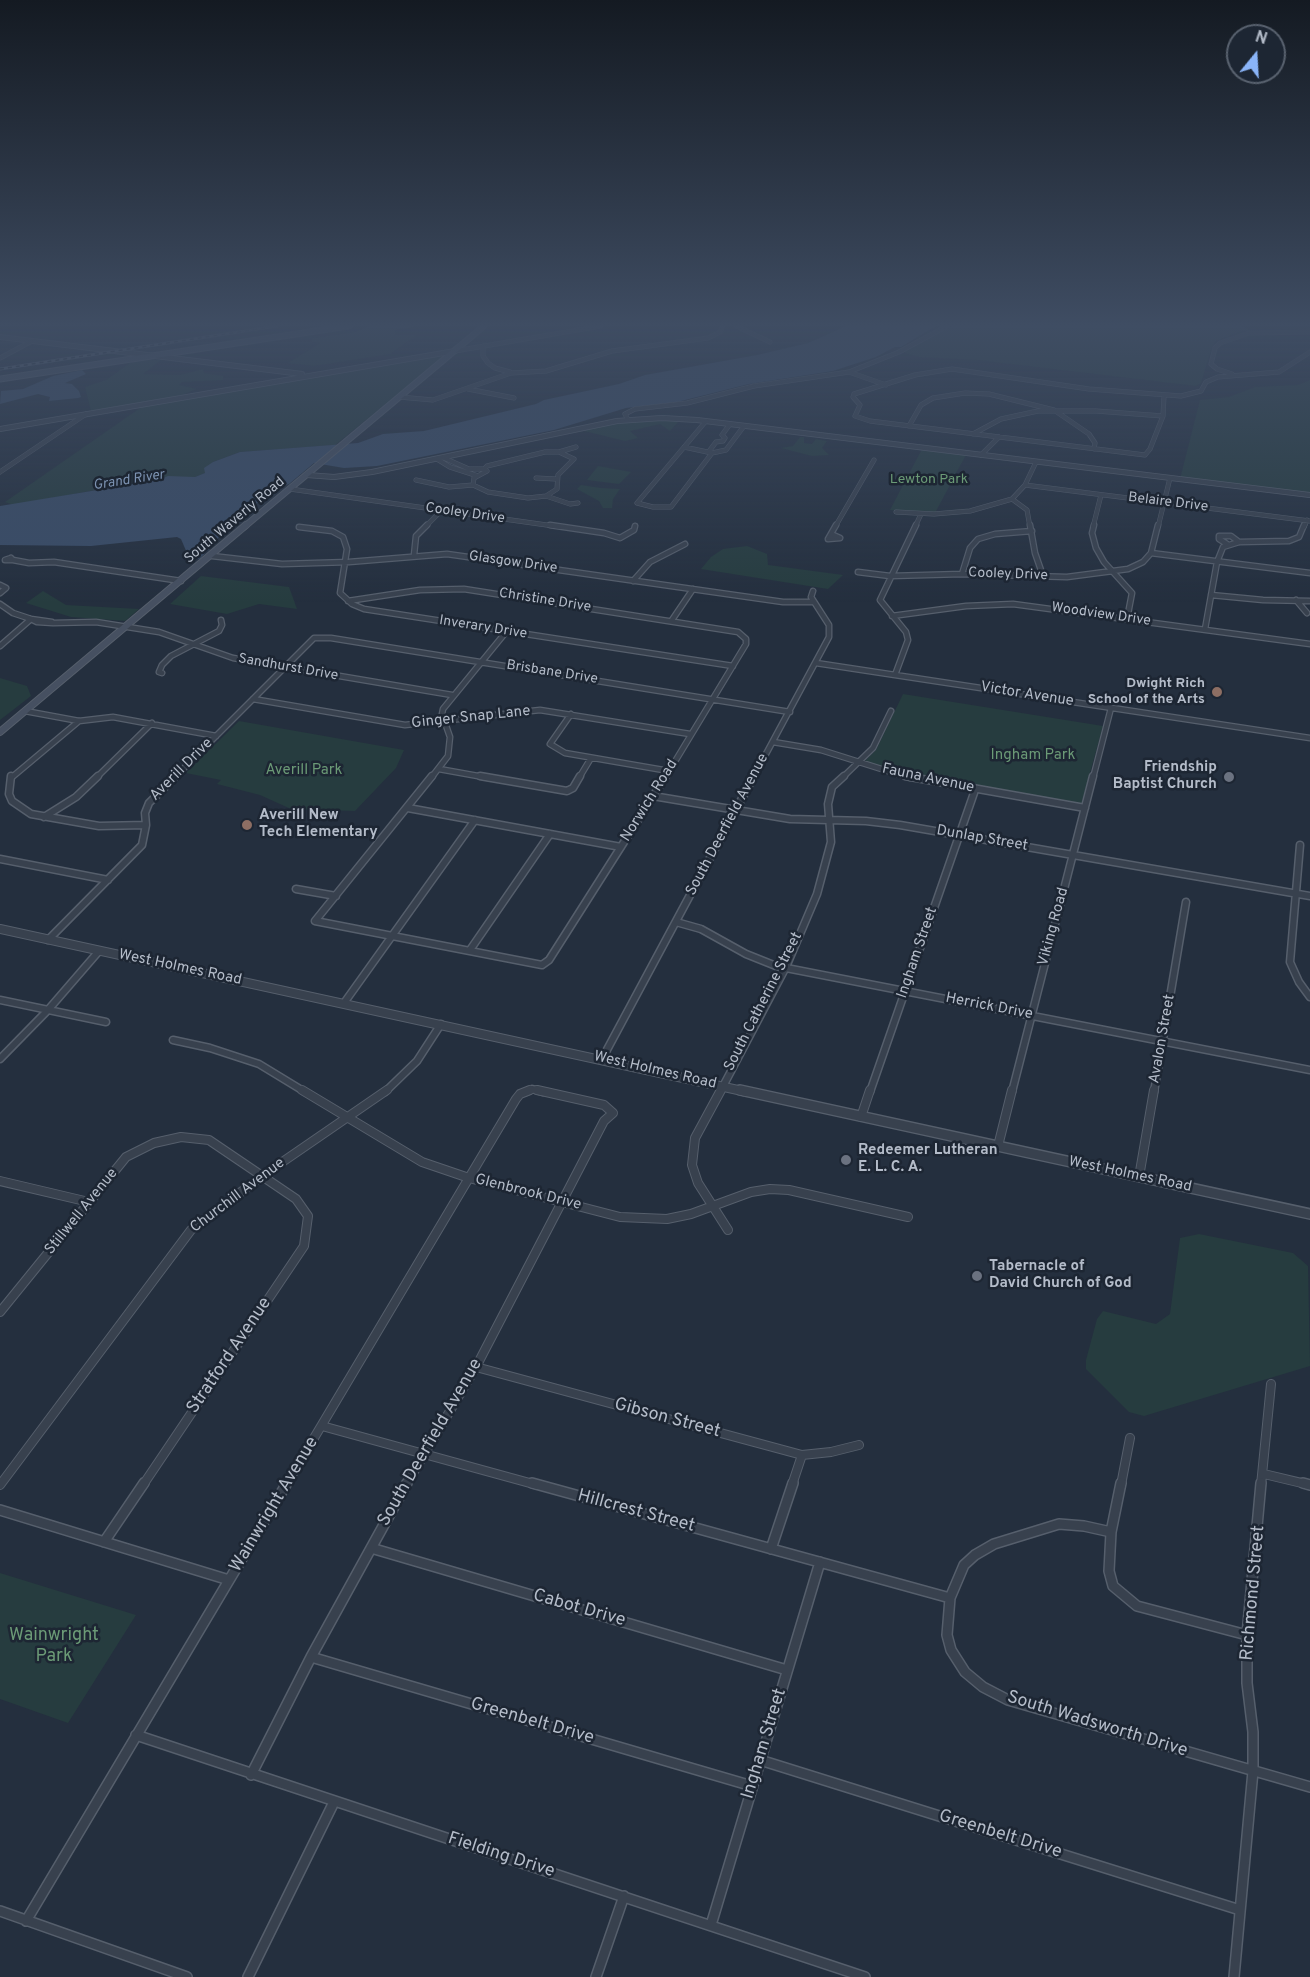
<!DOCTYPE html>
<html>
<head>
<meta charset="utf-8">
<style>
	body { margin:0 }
	#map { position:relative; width:1310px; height:1977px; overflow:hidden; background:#242f3e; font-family:Overpass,sans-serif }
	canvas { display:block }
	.north { position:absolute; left:1226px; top:24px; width:60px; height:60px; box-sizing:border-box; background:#1d2633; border:2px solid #59626f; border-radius:50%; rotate:18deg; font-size:16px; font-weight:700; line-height:24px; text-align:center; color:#b4bcc9 }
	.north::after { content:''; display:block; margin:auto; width:21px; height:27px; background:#8ab4f8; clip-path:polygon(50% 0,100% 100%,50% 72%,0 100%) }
</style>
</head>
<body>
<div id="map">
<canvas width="1310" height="1977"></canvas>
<div class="north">N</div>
</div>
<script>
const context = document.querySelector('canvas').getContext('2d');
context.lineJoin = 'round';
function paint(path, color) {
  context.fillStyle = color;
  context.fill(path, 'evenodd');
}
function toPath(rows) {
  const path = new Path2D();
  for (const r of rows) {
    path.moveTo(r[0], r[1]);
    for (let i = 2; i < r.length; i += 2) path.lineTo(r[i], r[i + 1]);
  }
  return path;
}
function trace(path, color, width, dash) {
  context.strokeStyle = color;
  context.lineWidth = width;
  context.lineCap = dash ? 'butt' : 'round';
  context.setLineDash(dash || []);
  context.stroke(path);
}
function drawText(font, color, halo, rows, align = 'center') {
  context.font = font + ' Overpass,sans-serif';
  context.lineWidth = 5;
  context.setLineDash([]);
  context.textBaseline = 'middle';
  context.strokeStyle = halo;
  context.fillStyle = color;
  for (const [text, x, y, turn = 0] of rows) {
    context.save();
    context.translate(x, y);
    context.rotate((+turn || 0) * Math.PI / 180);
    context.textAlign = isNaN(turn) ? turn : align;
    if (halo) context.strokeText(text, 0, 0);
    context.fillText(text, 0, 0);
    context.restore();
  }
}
const green = toPath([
	[370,326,418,326,395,330,395,335,417,335,390,354,314,366,288,363,320,343,312,342,312,338,355,332],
	[951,326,1242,326,1251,331,1239,332,1216,341,1211,350,1201,383,1196,386,978,360,919,357,902,352],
	[442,355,444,357,335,445,240,452,213,462,206,473,195,477,161,478,14,505,5,502,143,406],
	[148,359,161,360,143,374,180,375,203,369,204,373,223,376,223,380,182,382,179,385,197,389,179,396,91,411,85,387,106,380,133,361],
	[1310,380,1310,495,1180,479,1200,400,1229,397,1255,387,1298,385],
	[664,420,679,421,670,431,660,424,630,431,638,438,625,441,580,430,618,423],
	[800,437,804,437,804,443,812,444,816,439,827,441,822,448,829,455,812,456,781,448,793,446],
	[922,449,966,455,951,482,953,484,950,485,935,513,890,510],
	[598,466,631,472,619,484,587,480],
	[581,485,601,488,620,489,613,499,612,508,603,508,599,501,577,489],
	[747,546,767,554,768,565,843,575,828,589,701,569,711,557,723,549],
	[201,576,289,587,297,609,259,604,227,614,170,604],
	[43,591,66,605,139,609,125,621,71,617,26,603],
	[0,678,27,686,31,696,0,720],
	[903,694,1103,726,1081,805,912,777,865,761,876,750],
	[239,721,404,750,396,768,355,811,291,809,260,795,217,784,221,780,186,773],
	[1199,1234,1293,1253,1308,1266,1310,1366,1144,1416,1129,1412,1086,1369,1086,1360,1097,1319,1103,1311,1156,1324,1170,1314,1180,1238],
	[0,1573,136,1615,68,1723,0,1699]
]);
const water = toPath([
	[846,326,936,326,901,347,895,347,876,357,833,371,749,384,677,402,626,408,554,430,377,466,344,468,314,463,289,484,277,488,239,517,240,520,234,520,224,528,214,545,199,559,194,559,187,553,181,539,177,537,91,546,0,545,0,506,158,480,168,476,195,477,205,473,204,468,213,462,240,452,358,443,383,434,424,431,536,404,544,400,619,384,645,375,757,355,808,343],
	[82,370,86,374,65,383,72,384,79,391,81,397,78,398,49,401,50,397,38,394,0,404,1,391,23,389,53,376]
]);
const minorFar4 = toPath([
	[736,326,770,342],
	[483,346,483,356,488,363,495,368,510,372],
	[455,351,601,326],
	[0,358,32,341],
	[849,372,886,385],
	[1232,374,1217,369,1211,364,1215,348,1220,343,1249,333,1310,332],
	[468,389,514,398],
	[1164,395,1163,416,1150,449,1145,455,870,421,855,416,860,405,853,397,854,394,915,375,952,369,1089,389,1181,396,1201,391,1206,382,1218,377,1279,372,1310,352],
	[399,397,433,400,511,373,546,371,612,351,708,338,720,332,723,326],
	[628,420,625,414,635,409,687,403,754,386,849,372,899,352,947,326],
	[706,421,637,503,653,507,671,507,712,453,726,450,744,426],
	[909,426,921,405,933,398,965,393,989,394,1054,410,1089,434,1095,443,1094,449],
	[973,434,1001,419,1038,411,1096,411,1163,416],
	[684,447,712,453],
	[545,452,559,452,574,459,558,475,557,489,546,496,528,498,488,492,473,485,474,478,487,471,484,469,487,466,545,452],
	[559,452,576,447],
	[712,453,710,450,716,442,723,441,725,438,722,435,730,424],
	[981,455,999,437],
	[444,458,469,469,484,469],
	[437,459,450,467,478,476],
	[0,472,86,414],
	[536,478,556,479],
	[416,480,449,487,473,485],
	[1025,485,1310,521],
	[290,489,561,527],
	[546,496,570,504,578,503],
	[1012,499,1027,510,1030,527],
	[896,512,934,514,970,511,1012,499,1025,485,1036,462],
	[425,527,442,510],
	[835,527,874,460],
	[915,527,921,514],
	[1093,527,1101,495],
	[1158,527,1170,478],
	[1304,527,1307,520]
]);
const minorFar3 = toPath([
	[550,525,604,533,620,538,634,530,635,526],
	[1030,525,1035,553,1043,576],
	[1094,525,1092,533,1096,548,1104,562,1132,593,1127,619],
	[299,527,332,531,343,537,347,549,340,593,352,604,364,609,733,666],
	[831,534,840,538,828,539,836,525],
	[1227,544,1219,539,1219,536,1231,536,1239,542],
	[1151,553,1310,573],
	[414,555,416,536,427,525],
	[212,556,282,564,349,562,447,554,783,602,814,602],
	[11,558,13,560,5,560,11,558],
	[13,560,29,563,54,562,181,581],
	[858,572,890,576,962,574,1067,577,1128,569,1143,562,1151,553,1158,525],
	[962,574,970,548,978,539,995,534,1032,531],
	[633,581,650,562,685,544],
	[0,585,6,588,0,593],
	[1211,595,1263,600,1310,601],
	[1296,600,1307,613],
	[348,601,420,590,464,589,738,632,746,639,746,644,665,778],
	[0,604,13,613,31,619,0,646],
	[892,616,966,606,1013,604,1310,644],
	[31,619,52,622,53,623,37,622,31,619],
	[672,620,693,589],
	[53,623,96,622,159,632,233,658,452,695],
	[1205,629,1217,562,1223,547,1239,542,1289,541,1299,537,1304,525],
	[816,663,1310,738],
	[162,673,159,672,162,665,171,656,219,631,222,625,221,620],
	[895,675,908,640,906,632,880,600,916,525],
	[253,699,405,725,540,710,690,734],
	[25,711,79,721,113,717,216,736],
	[571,714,550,744,565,753,669,771],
	[773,742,821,750,910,778],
	[439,769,489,778],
	[11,778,79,721],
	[96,778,152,723],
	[174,778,314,638,331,638,790,712],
	[431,778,448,756,450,737,442,714,443,709,506,632],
	[579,778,591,758],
	[753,778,829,637,829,625,811,597,813,591],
	[842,778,873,748,891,711],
	[1093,778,1111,708]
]);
const minorFar2 = toPath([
	[11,776,9,794,12,801,31,814,99,826,146,825],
	[432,776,315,921,542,965,549,960,666,776],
	[480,776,567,791,573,788,580,776],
	[905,776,1085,808],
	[653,796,790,819,866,821,900,825,1310,896],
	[408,808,621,847],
	[44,817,76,797,98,776],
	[1300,845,1290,962,1299,982,1310,997],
	[0,859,108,880],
	[296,889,336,896],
	[676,922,701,929,746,954,776,966,1310,1070],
	[48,940,142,845,146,825,145,813,149,803,176,776],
	[470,950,550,834],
	[0,1000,106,1022],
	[344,1003,475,820],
	[173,1040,210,1048,259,1064,305,1092],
	[0,1059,48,1010,99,951],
	[602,1059,754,776],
	[385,1092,417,1061,441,1024],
	[526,1092,532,1089,543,1092],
	[720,1092,786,967,817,894,831,842,828,804,832,787,844,776],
	[870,1092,975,790],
	[1012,1092,1093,776],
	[1154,1092,1186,902]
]);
const minorFar1 = toPath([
	[302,1090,422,1162,469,1178,620,1217,667,1219,691,1214,751,1192,770,1189,789,1190,908,1217],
	[721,1090,695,1138,692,1165,698,1183,728,1230],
	[861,1117,870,1090],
	[998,1146,1012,1090],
	[1139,1177,1154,1090],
	[0,1181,89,1202],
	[0,1312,126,1157,154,1143,181,1137,209,1140,296,1199,308,1216,304,1246,143,1485],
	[476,1367,802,1455,831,1452,859,1445],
	[322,1426,537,1485],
	[1264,1474,1310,1485],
	[0,1485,191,1230,262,1176,387,1090],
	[286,1485,516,1099,520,1094,530,1090],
	[406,1485,476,1367,604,1121,613,1113,604,1105,537,1090],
	[792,1485,802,1455],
	[1121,1485,1130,1438],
	[1261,1485,1271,1384]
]);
const minor = toPath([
	[532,1483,950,1598],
	[1121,1483,1111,1532,1109,1571,1113,1586,1137,1606,1247,1635],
	[1303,1483,1310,1485],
	[0,1510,229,1580],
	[1111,1532,1084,1526,1059,1524,994,1544,975,1555,964,1565,950,1598,947,1635,951,1650,965,1672,983,1687,1008,1700,1310,1787],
	[104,1542,144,1483],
	[371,1548,787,1670],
	[771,1549,793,1483],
	[311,1657,752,1786],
	[136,1735,865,1977],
	[760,1760,1240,1910],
	[251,1775,311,1657,407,1483],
	[0,1911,187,1977],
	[26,1921,287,1483],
	[711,1925,820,1562],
	[248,1977,334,1802],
	[596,1977,624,1896],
	[1234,1977,1253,1771,1253,1732,1247,1683,1247,1635,1261,1483]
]);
const tertiaryFar2 = toPath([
	[0,337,302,374],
	[0,429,455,351],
	[307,475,334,477,372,472,617,421,662,418,697,420,1310,495]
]);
const tertiaryFar1 = toPath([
	[0,929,747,1092]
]);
const tertiary = toPath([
	[740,1090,1310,1214]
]);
const secondaryFar1 = toPath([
	[0,379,349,326],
	[244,527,484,326]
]);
const secondary = toPath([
	[0,732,246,525]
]);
const rail = toPath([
	[0,369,277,326]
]);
const markers = [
	[1217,692,6,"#8d6e63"],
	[1229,777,6,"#6b7280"],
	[247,825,6,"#8d6e63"],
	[846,1160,6,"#6b7280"],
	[977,1276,6,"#6b7280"]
];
const farParknames = [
	["Lewton Park",929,480]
];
const farWaternames = [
	["Grand River",129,481,-9]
];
const farStreetnames = [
	["Belaire Drive",1168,503,7],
	["Cooley Drive",465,514,8],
	["South Waverly Road",235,521,-40],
	["Glasgow Drive",513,563,8],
	["Cooley Drive",1008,575,2],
	["Christine Drive",545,601,9],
	["Woodview Drive",1101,615,8],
	["Inverary Drive",483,628,9],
	["Sandhurst Drive",288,668,10],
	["Brisbane Drive",552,673,9]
];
const farPoinames = [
	["Dwight Rich",1205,684],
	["School of the Arts",1205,700]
];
const streetNames = [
	["Victor Avenue",1027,695,9],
	["Ginger Snap Lane",471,718,-6],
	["Averill Drive",182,770,-45],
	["Fauna Avenue",928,779,12],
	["Norwich Road",650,801,-58],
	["South Deerfield Avenue",728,825,-62],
	["Dunlap Street",982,839,10],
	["Viking Road",1054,927,-75],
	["Ingham Street",918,953,-71],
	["West Holmes Road",180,968,12],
	["South Catherine Street",764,1002,-63],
	["Herrick Drive",989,1007,11],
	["Avalon Street",1163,1039,-80],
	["West Holmes Road",655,1071,13],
	["West Holmes Road",1130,1175,12],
	["Glenbrook Drive",528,1193,14],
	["Churchill Avenue",238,1196,-37],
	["Stillwell Avenue",82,1212,-51]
];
const parkNames = [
	["Ingham Park",1033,756],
	["Averill Park",304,771]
];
const poiNames = [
	["Friendship",1217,768,"right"],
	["Baptist Church",1217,785,"right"],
	["Averill New",259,816],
	["Tech Elementary",259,833],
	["Redeemer Lutheran",858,1151],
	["E. L. C. A.",858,1168],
	["Tabernacle of",989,1267],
	["David Church of God",989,1284]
];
const nearStreetnames = [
	["Stratford Avenue",230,1356,-56],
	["Gibson Street",667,1419,15],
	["South Deerfield Avenue",431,1443,-60],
	["Wainwright Avenue",275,1505,-59],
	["Hillcrest Street",636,1512,15],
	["Richmond Street",1254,1593,-85],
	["Cabot Drive",579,1609,16],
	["Greenbelt Drive",532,1722,16],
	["South Wadsworth Drive",1097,1725,17],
	["Ingham Street",765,1744,-73],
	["Greenbelt Drive",1000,1835,17],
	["Fielding Drive",501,1856,18]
];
const nearParknames = [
	["Wainwright",54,1636],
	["Park",54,1657]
];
paint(green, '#263c3f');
paint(water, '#394c67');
trace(minorFar4, '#565f6c', 5);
trace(minorFar3, '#565f6c', 7);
trace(minorFar2, '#565f6c', 9);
trace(minorFar1, '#565f6c', 10);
trace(minor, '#565f6c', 12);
trace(tertiaryFar2, '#565f6c', 6);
trace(tertiaryFar1, '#565f6c', 10);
trace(tertiary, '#565f6c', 12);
trace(secondaryFar1, '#565f6c', 7);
trace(secondary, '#565f6c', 8);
trace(minorFar4, '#38414e', 4);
trace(minorFar3, '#38414e', 4.5);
trace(minorFar2, '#38414e', 6);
trace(minorFar1, '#38414e', 8);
trace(minor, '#38414e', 9);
trace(tertiaryFar2, '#38414e', 4.5);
trace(tertiaryFar1, '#38414e', 8);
trace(tertiary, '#38414e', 9);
trace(secondaryFar1, '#465061', 5);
trace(secondary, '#465061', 6);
trace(rail, '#5a6575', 3);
trace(rail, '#1d2633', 1.5, [4]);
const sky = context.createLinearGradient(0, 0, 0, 603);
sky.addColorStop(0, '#141a22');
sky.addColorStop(0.54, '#3f4d63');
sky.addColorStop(1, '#3f4d6300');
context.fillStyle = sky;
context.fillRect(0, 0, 1310, 603);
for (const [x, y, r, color] of markers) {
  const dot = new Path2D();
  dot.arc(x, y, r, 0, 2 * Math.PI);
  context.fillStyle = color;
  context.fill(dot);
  trace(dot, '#1d2633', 2);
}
drawText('14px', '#6b9a76', '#1d2633', farParknames);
drawText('italic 14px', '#7c92b1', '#1d2633', farWaternames);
drawText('14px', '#b4bcc9', '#1d2633', farStreetnames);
drawText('bold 14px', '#b4bcc9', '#1d2633', farPoinames, 'right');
drawText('15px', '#b4bcc9', '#1d2633', streetNames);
drawText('15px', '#6b9a76', '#1d2633', parkNames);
drawText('bold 15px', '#b4bcc9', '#1d2633', poiNames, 'left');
drawText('18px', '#b4bcc9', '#1d2633', nearStreetnames);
drawText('18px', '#6b9a76', '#1d2633', nearParknames);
</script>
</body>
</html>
